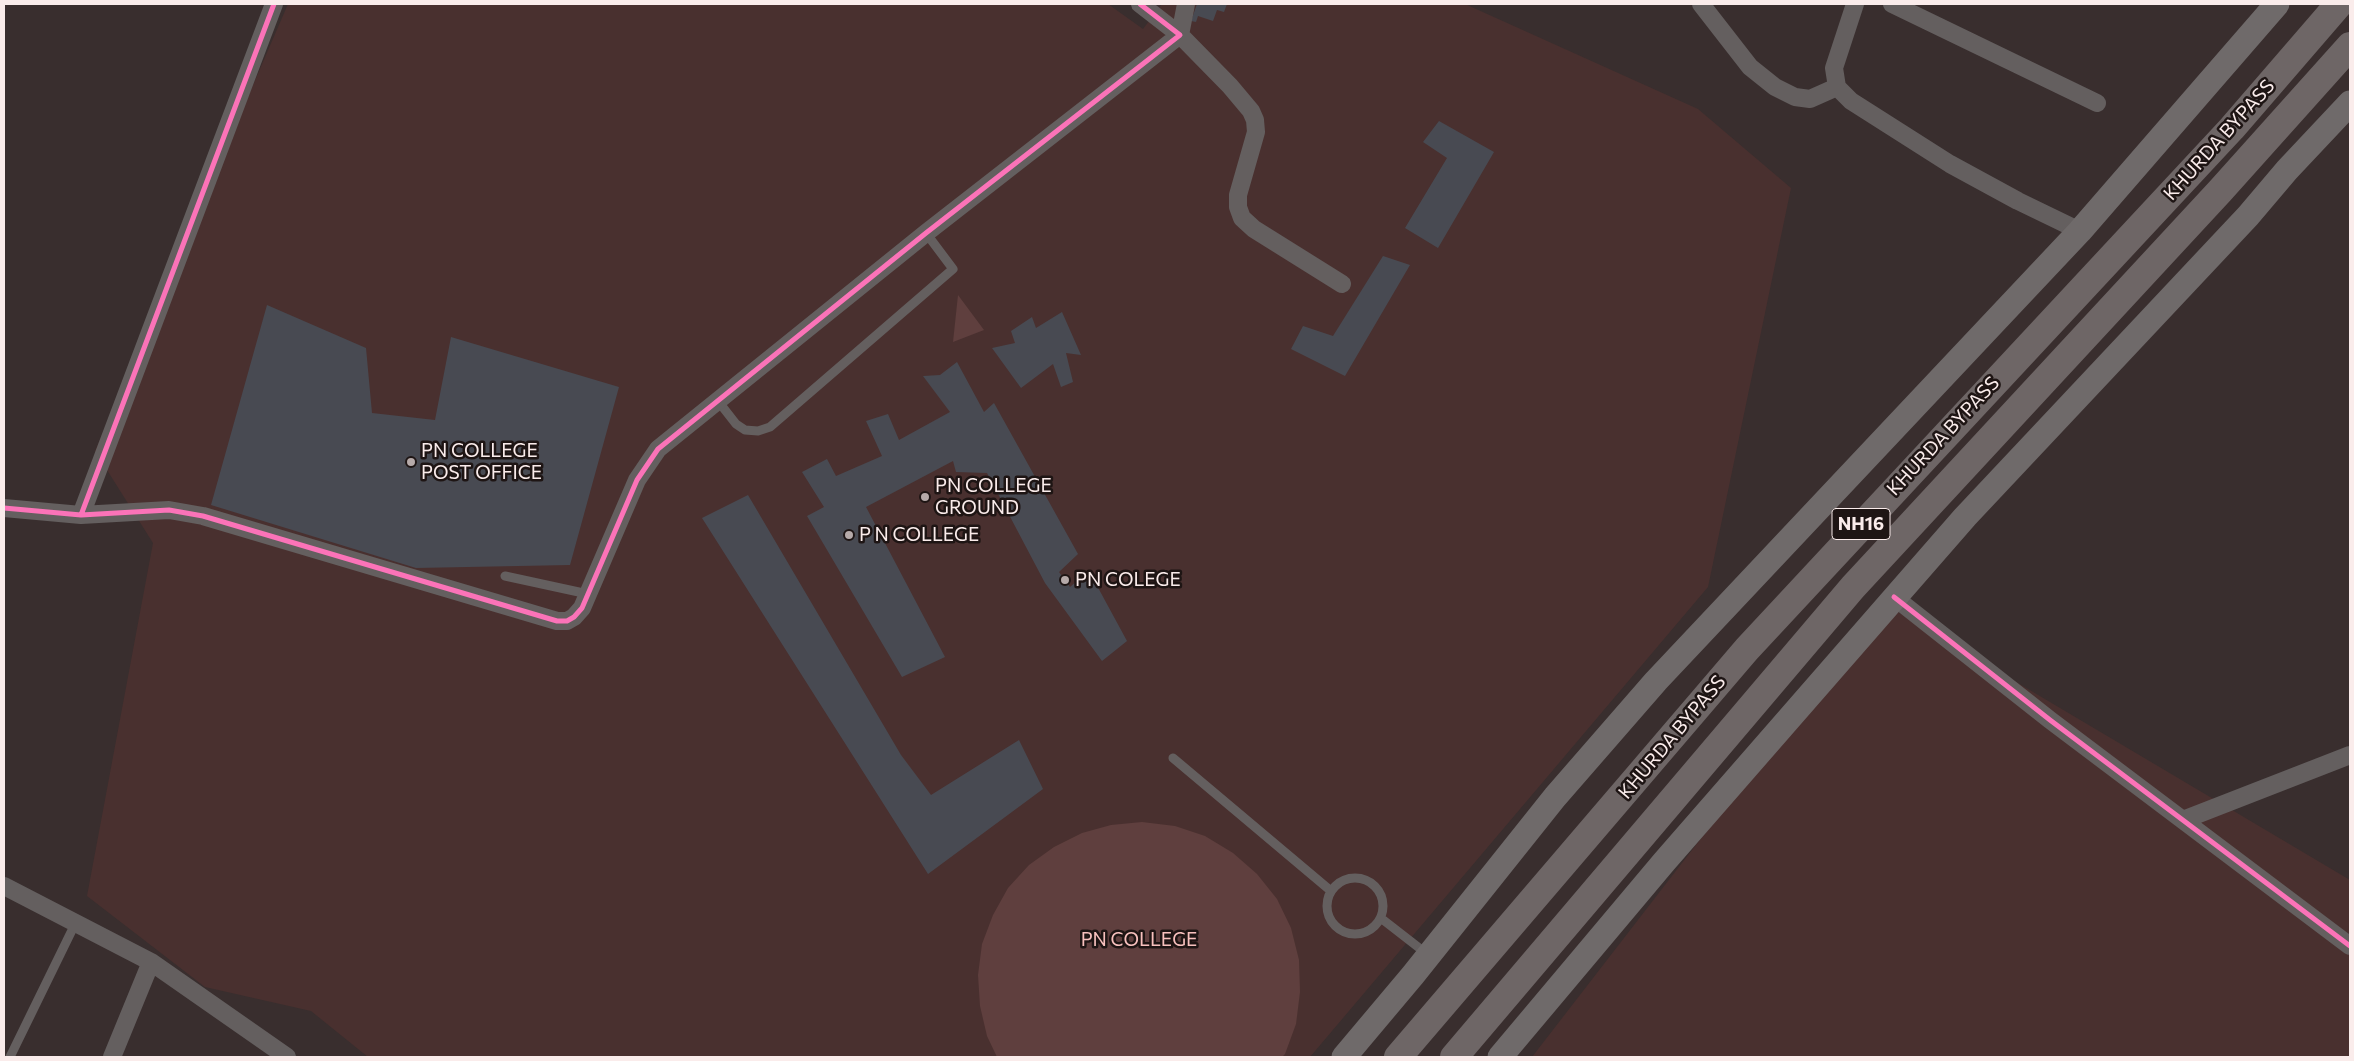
<!DOCTYPE html>
<html>
<head>
<meta charset="utf-8">
<style>
	body { margin:0 }
	#map { position:relative; width:2354px; height:1061px; overflow:hidden; background:#392e2e; font-family:Commissioner,sans-serif }
	canvas { display:block }
	.frame { position:absolute; inset:0; border:5px solid #faeceb; pointer-events:none }
</style>
</head>
<body>
<div id="map">
<canvas width="2354" height="1061"></canvas>
<div class="frame"></div>
</div>
<script>
const context = document.querySelector('canvas').getContext('2d');
context.lineJoin = 'round';
function paint(path, color) {
  context.fillStyle = color;
  context.fill(path, 'evenodd');
}
function toPath(rows) {
  const path = new Path2D();
  for (const r of rows) {
    if (r.length === 3) {
      path.moveTo(r[0] + r[2], r[1]);
      path.arc(r[0], r[1], r[2], 0, 2 * Math.PI);
      continue;
    }
    path.moveTo(r[0], r[1]);
    for (let i = 2; i < r.length; i += 2) path.lineTo(r[i], r[i + 1]);
  }
  return path;
}
function trace(path, color, width, dash) {
  context.strokeStyle = color;
  context.lineWidth = width;
  context.lineCap = dash ? 'butt' : 'round';
  context.setLineDash(dash || []);
  context.stroke(path);
}
function drawText(font, color, halo, rows, align = 'center') {
  context.font = font + ' Commissioner,sans-serif';
  context.lineWidth = 5;
  context.setLineDash([]);
  context.textBaseline = 'middle';
  context.strokeStyle = halo;
  context.fillStyle = color;
  for (const [text, x, y, turn = 0] of rows) {
    context.save();
    context.translate(x, y);
    context.rotate((+turn || 0) * Math.PI / 180);
    context.textAlign = isNaN(turn) ? turn : align;
    if (halo) context.strokeText(text, 0, 0);
    context.fillText(text, 0, 0);
    context.restore();
  }
}
const built = toPath([
	[288,4,1108,4,1143,29,1162,4,1465,4,1698,109,1791,188,1708,587,1310,1057,368,1057,311,1011,205,987,87,896,153,543,95,451],
	[1883,603,2350,880,2350,1057,1532,1057]
]);
const green = toPath([
	[958,295,984,330,953,342],
	[1142,822,1175,826,1205,836,1233,853,1257,874,1277,899,1291,928,1299,960,1300,992,1296,1024,1285,1054,1282,1057,997,1057,987,1036,980,1006,978,975,982,944,993,915,1008,888,1029,865,1054,847,1082,833,1111,825]
]);
const building = toPath([
	[1197,4,1227,4,1224,12,1217,10,1213,21,1198,16,1196,22,1191,21],
	[1439,121,1494,152,1438,248,1405,228,1447,158,1423,142],
	[1383,256,1410,265,1345,376,1291,349,1303,326,1333,336],
	[267,305,366,348,372,413,435,420,451,337,619,387,570,565,416,568,211,505],
	[1062,312,1081,355,1066,353,1073,382,1061,387,1053,364,1021,388,992,348,1015,343,1011,331,1032,317,1036,328],
	[957,362,984,412,994,403,1078,554,1059,572,1070,587,1089,571,1127,641,1102,661,1045,583,987,473,956,472,953,461,866,507,945,657,902,677,807,516,824,507,802,472,827,459,836,476,882,456,866,421,888,414,899,440,950,412,923,376,940,375],
	[748,495,901,755,931,795,1019,740,1043,789,928,874,702,518]
]);
const service = toPath([
	[718,401,736,424,745,430,758,431,770,427,953,269,926,233],
	[505,576,588,594],
	[1173,758,1331,891],
	[1355,906,28],
	[1382,919,1427,954],
	[10,1057,76,922]
]);
const minor = toPath([
	[1186,4,1180,35,1230,86,1251,111,1255,120,1256,132,1238,195,1238,207,1242,218,1254,229,1342,284],
	[1701,4,1750,67,1775,87,1795,97,1810,99,1837,87],
	[1855,4,1834,68,1837,87,1851,101,1950,164,2018,201,2080,231],
	[1892,4,2097,103],
	[4,508,81,515,169,510,203,516,557,621,567,621,574,617,582,608,637,480,658,449,926,233,1180,35,1140,4],
	[81,515,274,4],
	[1894,597,2050,720,2350,946],
	[2183,820,2350,755],
	[4,886,151,962,287,1057],
	[112,1057,151,962]
]);
const secondary = toPath([
	[1344,1057,1413,975,1555,797,1656,681,2080,231,2277,4],
	[1500,1057,1664,862,1965,517,2248,216,2287,170,2350,103]
]);
const trunk = toPath([
	[1398,1057,1747,649,2232,128,2339,4],
	[1454,1057,1853,587,2220,191,2350,46]
]);
const cycleway = toPath([
	[4,508,81,515,169,510,203,516,557,621,567,621,574,617,582,608,637,480,658,449,926,233,1180,35,1140,4],
	[81,515,274,4],
	[1894,597,2050,720,2350,946]
]);
const markers = [
	[411,462,5,"#b6aaa9"],
	[925,497,5,"#b6aaa9"],
	[849,535,5,"#b6aaa9"],
	[1065,580,5,"#b6aaa9"]
];
const shields = [
	[1861,524,58]
];
const shieldNames = [
	["NH16",1861,524]
];
const streetNames = [
	["KHURDA BYPASS",2219,140,-48],
	["KHURDA BYPASS",1943,436,-47],
	["KHURDA BYPASS",1672,737,-50]
];
const poiNames = [
	["PN COLLEGE",421,451],
	["POST OFFICE",421,473],
	["PN COLLEGE",935,486],
	["GROUND",935,508],
	["P N COLLEGE",859,535],
	["PN COLEGE",1075,580]
];
const parkNames = [
	["PN COLLEGE",1139,940]
];
paint(built, '#49302f');
paint(green, '#5f3f3e');
paint(building, '#484a52');
trace(service, '#645f5f', 9);
trace(minor, '#645f5f', 18);
trace(secondary, '#6f6a6a', 25);
trace(trunk, '#6e6666', 28);
trace(cycleway, '#fb73b8', 5);
for (const [x, y, r, color] of markers) {
  const dot = new Path2D();
  dot.arc(x, y, r, 0, 2 * Math.PI);
  context.fillStyle = color;
  context.fill(dot);
  trace(dot, '#1e1514', 2);
}
for (const [x, y, w] of shields) {
  const box = new Path2D();
  box.roundRect(x - w / 2, y - 15.5, w, 31, 4);
  context.fillStyle = '#1e1514';
  context.fill(box);
  trace(box, '#faeceb', 1);
}
drawText('bold 18px', '#faeceb', null, shieldNames);
drawText('19px', '#faeceb', '#1e1514', streetNames);
drawText('19px', '#faeceb', '#1e1514', poiNames, 'left');
drawText('19px', '#f7c0bd', '#1e1514', parkNames);
</script>
</body>
</html>
